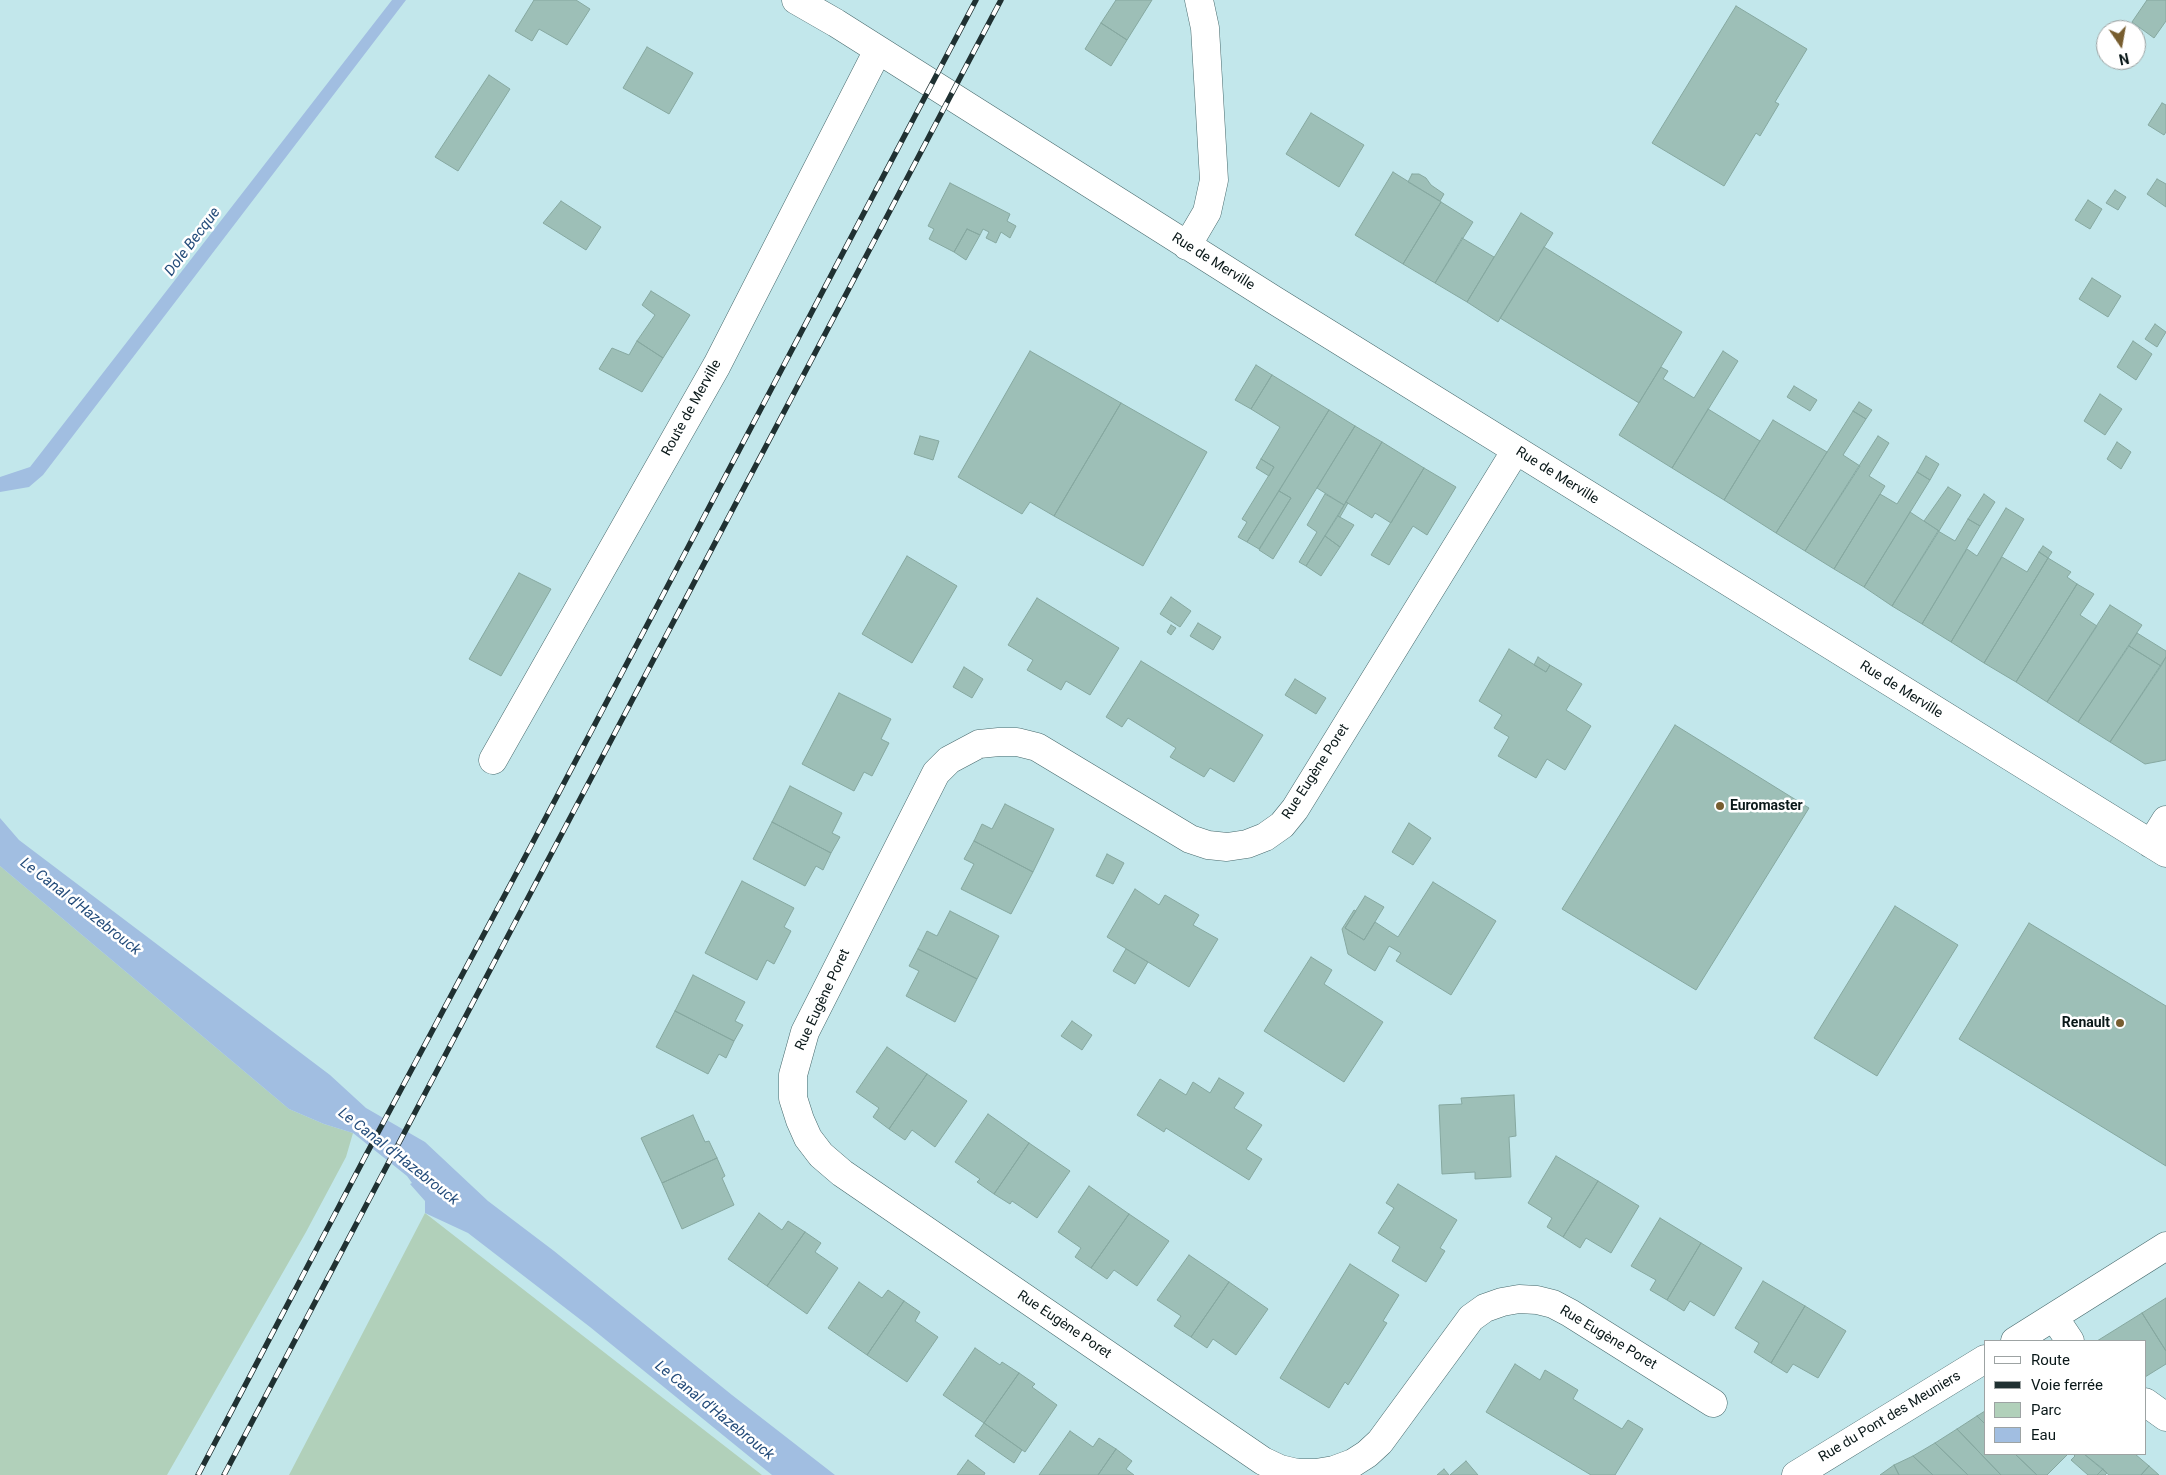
<!DOCTYPE html>
<html>
<head>
<meta charset="utf-8">
<style>
	body { margin:0 }
	#map { position:relative; width:2166px; height:1475px; overflow:hidden; background:#c2e7eb; font-family:Roboto,sans-serif }
	canvas { display:block }
	.legend { position:absolute; left:1984px; top:1340px; width:162px; height:115px; box-sizing:border-box; background:#fff; border:1px solid #9da3a3; margin:0; padding:6px 9px; list-style:none; font-size:15px; color:#0a1819 }
	.legend li { display:flex; align-items:center; gap:10px; height:25px }
	.legend b { width:25px; border:1px solid #9da3a3 }
	.north { position:absolute; left:2096px; top:20px; width:50px; height:50px; box-sizing:border-box; background:#fff; border:1px solid #9da3a3; border-radius:50%; rotate:168deg; font-size:14px; font-weight:700; line-height:20px; text-align:center; color:#0a1819 }
	.north::after { content:''; display:block; margin:auto; width:18px; height:22px; background:#775d2f; clip-path:polygon(50% 0,100% 100%,50% 72%,0 100%) }
</style>
</head>
<body>
<div id="map">
<canvas width="2166" height="1475"></canvas>
<ul class="legend">
<li><b style="height:6px;background:#fff"></b>Route</li>
<li><b style="height:6px;background:#203132"></b>Voie ferrée</li>
<li><b style="height:14px;background:#b1d0ba"></b>Parc</li>
<li><b style="height:14px;background:#a1bee1"></b>Eau</li>
</ul>
<div class="north">N</div>
</div>
<script>
const context = document.querySelector('canvas').getContext('2d');
context.lineJoin = 'round';
function paint(path, color) {
  context.fillStyle = color;
  context.fill(path, 'evenodd');
}
function toPath(rows) {
  const path = new Path2D();
  for (const r of rows) {
    path.moveTo(r[0], r[1]);
    for (let i = 2; i < r.length; i += 2) path.lineTo(r[i], r[i + 1]);
  }
  return path;
}
function trace(path, color, width, dash) {
  context.strokeStyle = color;
  context.lineWidth = width;
  context.lineCap = dash ? 'butt' : 'round';
  context.setLineDash(dash || []);
  context.stroke(path);
}
function drawText(font, color, halo, rows, align = 'center') {
  context.font = font + ' Roboto,sans-serif';
  context.lineWidth = 5;
  context.setLineDash([]);
  context.textBaseline = 'middle';
  context.strokeStyle = halo;
  context.fillStyle = color;
  for (const [text, x, y, turn = 0] of rows) {
    context.save();
    context.translate(x, y);
    context.rotate((+turn || 0) * Math.PI / 180);
    context.textAlign = isNaN(turn) ? turn : align;
    if (halo) context.strokeText(text, 0, 0);
    context.fillText(text, 0, 0);
    context.restore();
  }
}
const green = toPath([
	[0,866,289,1109,324,1124,353,1133,346,1157,306,1232,167,1475,0,1475],
	[425,1213,762,1475,289,1475]
]);
const water = toPath([
	[392,0,406,0,43,475,29,487,0,492,0,477,30,467],
	[0,818,19,840,330,1075,366,1108,425,1142,488,1201,554,1251,732,1395,835,1475,772,1475,590,1327,468,1233,425,1213,425,1201,410,1184,412,1183,407,1176,353,1133,324,1124,289,1109,0,866]
]);
const building = toPath([
	[534,0,576,0,590,9,567,45,539,29,532,41,515,31,534,0],
	[1116,0,1152,0,1127,40,1101,23,1116,0],
	[2147,0,2166,0,2166,21,2154,38,2132,22,2147,0],
	[1736,6,1807,49,1775,102,1779,104,1760,136,1756,133,1724,186,1652,143,1736,6],
	[1101,23,1127,40,1111,66,1085,49,1101,23],
	[647,47,693,73,669,114,623,88,647,47],
	[489,75,510,89,458,171,435,157,489,75],
	[2162,103,2166,105,2166,132,2164,135,2148,125,2162,103],
	[1311,113,1364,145,1339,187,1286,154,1311,113],
	[1393,172,1441,202,1403,264,1355,235,1393,172],
	[1412,174,1419,174,1426,178,1431,185,1444,194,1440,201,1408,182,1412,174],
	[2157,179,2166,184,2166,207,2147,194,2157,179],
	[950,183,1010,214,1007,221,1016,226,1010,238,1001,232,996,243,986,238,989,232,983,229,980,235,967,229,954,252,929,239,934,229,928,226,950,183],
	[2115,190,2126,197,2118,210,2106,203,2115,190],
	[2088,200,2102,209,2090,229,2075,220,2088,200],
	[561,201,601,227,586,250,543,223,561,201],
	[1441,202,1473,222,1435,283,1403,264,1441,202],
	[1521,213,1553,233,1498,322,1467,302,1521,213],
	[967,229,980,235,966,260,954,252,967,229],
	[1462,238,1494,257,1467,302,1435,283,1462,238],
	[1544,247,1682,332,1639,403,1500,318,1544,247],
	[2092,278,2121,296,2108,317,2079,299,2092,278],
	[651,291,690,315,663,358,637,341,655,315,642,305,651,291],
	[2155,324,2166,332,2157,347,2145,339,2155,324],
	[637,341,663,358,642,392,599,369,612,348,629,355,637,341],
	[2133,341,2152,354,2136,380,2117,367,2133,341],
	[1030,351,1121,403,1054,516,1030,502,1022,514,958,477,1030,351],
	[1723,351,1738,361,1672,468,1619,435,1661,367,1668,371,1663,379,1694,398,1723,351],
	[1256,365,1272,375,1251,409,1235,400,1256,365],
	[1272,375,1329,410,1247,542,1238,537,1247,522,1242,519,1274,467,1261,459,1280,427,1251,409,1272,375],
	[1794,386,1817,400,1810,411,1787,397,1794,386],
	[2100,394,2122,409,2105,435,2084,421,2100,394],
	[1859,402,1872,410,1866,419,1853,411,1859,402],
	[1121,403,1207,452,1143,566,1054,516,1121,403],
	[1708,409,1760,441,1724,500,1672,468,1708,409],
	[1329,410,1355,426,1273,559,1259,550,1291,498,1279,491,1329,410],
	[1853,411,1866,419,1843,455,1860,466,1805,551,1776,533,1853,411],
	[1773,420,1827,452,1776,533,1724,500,1773,420],
	[1355,426,1382,442,1344,505,1317,488,1355,426],
	[920,436,939,441,933,460,914,454,920,436],
	[1878,436,1889,443,1869,476,1885,486,1834,569,1805,551,1878,436],
	[1382,442,1424,468,1391,523,1375,513,1372,518,1346,502,1382,442],
	[2117,442,2131,452,2121,469,2107,459,2117,442],
	[1926,456,1939,464,1930,480,1917,472,1926,456],
	[1261,459,1274,467,1269,476,1256,468,1261,459],
	[1424,468,1456,487,1427,535,1413,526,1389,565,1371,555,1424,468],
	[1917,472,1930,480,1864,587,1834,569,1880,494,1897,504,1917,472],
	[1948,487,1961,495,1939,531,1924,521,1948,487],
	[1279,491,1291,498,1259,549,1247,542,1279,491],
	[1325,494,1344,505,1306,566,1299,562,1317,532,1307,525,1325,494],
	[1984,494,1995,502,1980,526,1968,519,1984,494],
	[1346,502,1348,503,1340,517,1338,516,1346,502],
	[2006,508,2024,519,1951,642,1922,624,1967,549,1977,556,2006,508],
	[1910,512,1939,531,1892,606,1864,587,1910,512],
	[1338,516,1354,525,1340,547,1325,536,1338,516],
	[1968,519,1980,526,1922,624,1892,606,1938,531,1955,541,1968,519],
	[1325,536,1340,547,1321,576,1306,566,1325,536],
	[2043,546,2052,552,2048,558,2039,552,2043,546],
	[2039,552,2048,558,1984,663,1951,642,2002,557,2027,572,2039,552],
	[907,556,957,586,912,663,862,634,907,556],
	[2048,558,2071,572,2067,577,2077,584,2016,682,1984,663,2048,558],
	[519,573,551,589,501,676,469,659,519,573],
	[2077,584,2094,594,2080,615,2097,626,2047,702,2016,682,2077,584],
	[1171,597,1191,611,1180,627,1160,614,1171,597],
	[1037,598,1119,648,1090,695,1066,681,1061,690,1027,670,1033,660,1008,645,1037,598],
	[2110,605,2142,625,2078,722,2047,702,2110,605],
	[1198,623,1221,637,1213,650,1190,636,1198,623],
	[1171,625,1176,628,1171,635,1167,632,1171,625],
	[2137,633,2166,651,2166,657,2161,666,2129,646,2137,633],
	[2129,646,2161,666,2110,742,2078,722,2129,646],
	[1509,649,1546,672,1550,665,1582,684,1566,710,1591,726,1565,770,1547,759,1536,778,1498,756,1509,737,1494,728,1502,715,1479,701,1509,649],
	[1538,657,1550,665,1546,672,1534,665,1538,657],
	[2166,657,2166,760,2145,764,2110,742,2166,657],
	[1141,661,1263,735,1234,782,1210,768,1204,777,1170,757,1176,748,1128,718,1122,727,1106,717,1141,661],
	[964,667,983,679,972,698,953,687,964,667],
	[1295,679,1326,698,1316,714,1285,695,1295,679],
	[839,693,891,719,881,739,889,743,872,776,864,772,854,791,802,764,839,693],
	[1675,725,1809,808,1696,990,1562,909,1675,725],
	[790,786,842,813,832,833,840,837,831,853,772,822,790,786],
	[1005,804,1054,829,1033,872,974,841,982,824,992,829,1005,804],
	[772,822,831,853,823,870,816,866,805,886,753,859,772,822],
	[1409,823,1431,838,1413,865,1392,852,1409,823],
	[974,841,1033,872,1011,914,961,889,974,864,964,859,974,841],
	[1107,854,1124,863,1113,884,1096,876,1107,854],
	[742,881,794,908,784,927,791,931,774,964,767,960,757,980,705,953,742,881],
	[1433,882,1496,921,1451,995,1396,961,1401,953,1389,946,1375,971,1348,954,1342,929,1354,910,1356,911,1345,928,1364,940,1375,922,1398,937,1433,882],
	[1135,889,1159,905,1165,895,1199,915,1193,925,1218,939,1189,987,1107,937,1135,889],
	[1365,896,1384,907,1364,940,1345,928,1365,896],
	[1895,906,1958,945,1877,1076,1814,1038,1895,906],
	[950,911,999,936,977,979,918,949,927,931,937,936,950,911],
	[2029,923,2166,1006,2166,1166,1959,1039,2029,923],
	[918,949,977,979,955,1022,906,996,919,971,909,966,918,949],
	[1126,949,1148,962,1135,984,1113,971,1126,949],
	[1311,957,1332,970,1324,984,1383,1022,1344,1082,1264,1031,1311,957],
	[693,975,745,1002,735,1021,743,1025,734,1041,675,1011,693,975],
	[675,1011,734,1041,726,1058,719,1054,708,1074,656,1047,675,1011],
	[1072,1021,1092,1035,1082,1050,1061,1036,1072,1021],
	[887,1047,927,1074,889,1129,873,1117,879,1108,856,1092,887,1047],
	[927,1074,967,1101,935,1147,912,1130,905,1140,889,1129,927,1074],
	[1219,1078,1244,1093,1234,1108,1262,1125,1246,1149,1262,1159,1249,1180,1166,1128,1164,1132,1137,1115,1160,1079,1186,1095,1193,1082,1210,1093,1219,1078],
	[1514,1095,1516,1136,1509,1137,1511,1177,1475,1179,1475,1172,1442,1174,1439,1105,1462,1104,1461,1098,1514,1095],
	[988,1114,1029,1143,994,1194,977,1182,980,1179,955,1162,988,1114],
	[693,1115,705,1142,709,1141,717,1158,662,1183,641,1138,693,1115],
	[1029,1143,1070,1171,1037,1218,1012,1201,1010,1204,994,1194,1029,1143],
	[1556,1156,1598,1181,1563,1237,1547,1227,1552,1218,1528,1203,1556,1156],
	[717,1158,725,1176,722,1178,734,1205,682,1229,662,1183,717,1158],
	[1598,1181,1639,1206,1611,1253,1586,1238,1580,1248,1563,1237,1598,1181],
	[1398,1184,1457,1220,1440,1248,1445,1251,1426,1282,1392,1261,1400,1247,1378,1233,1394,1208,1386,1203,1398,1184],
	[1089,1186,1129,1214,1091,1268,1075,1257,1081,1248,1058,1232,1089,1186],
	[759,1213,782,1230,788,1221,805,1232,767,1286,728,1259,759,1213],
	[1129,1214,1169,1241,1137,1286,1114,1270,1107,1279,1091,1268,1129,1214],
	[1660,1218,1701,1243,1667,1300,1650,1290,1656,1280,1631,1266,1660,1218],
	[805,1232,821,1243,815,1252,838,1268,807,1314,767,1286,805,1232],
	[1701,1243,1742,1268,1714,1316,1690,1301,1684,1311,1667,1300,1701,1243],
	[1189,1255,1229,1282,1191,1337,1174,1326,1181,1316,1157,1300,1189,1255],
	[1350,1264,1399,1295,1383,1321,1387,1323,1348,1385,1345,1382,1329,1408,1280,1378,1350,1264],
	[1763,1281,1805,1306,1771,1363,1754,1352,1759,1343,1735,1328,1763,1281],
	[859,1282,882,1298,888,1290,904,1301,867,1355,828,1328,859,1282],
	[1229,1282,1268,1309,1236,1355,1213,1339,1207,1348,1191,1337,1229,1282],
	[2166,1298,2166,1351,2142,1313,2166,1298],
	[904,1301,920,1312,915,1321,938,1337,907,1382,867,1355,904,1301],
	[1805,1306,1846,1331,1818,1378,1793,1364,1787,1373,1771,1363,1805,1306],
	[2142,1313,2166,1351,2166,1364,2145,1377,2145,1341,2097,1341,2142,1313],
	[975,1348,1000,1365,1002,1362,1019,1373,984,1423,943,1395,975,1348],
	[1515,1364,1540,1380,1545,1370,1578,1390,1573,1399,1622,1429,1628,1420,1643,1429,1615,1475,1591,1475,1486,1412,1515,1364],
	[1019,1373,1035,1384,1032,1387,1057,1405,1025,1452,984,1423,1019,1373],
	[1985,1411,1985,1424,1977,1416,1985,1411],
	[1977,1416,1985,1424,1985,1454,2015,1454,2037,1475,2001,1475,1957,1429,1977,1416],
	[984,1423,1022,1450,1014,1463,975,1436,984,1423],
	[1957,1429,2001,1475,1968,1475,1935,1443,1957,1429],
	[1070,1431,1093,1447,1099,1438,1116,1449,1098,1475,1039,1475,1070,1431],
	[1935,1443,1968,1475,1933,1475,1913,1456,1935,1443],
	[1116,1449,1132,1461,1126,1469,1134,1475,1098,1475,1116,1449],
	[2015,1454,2068,1454,2047,1475,2037,1475,2015,1454],
	[2073,1454,2084,1454,2103,1469,2097,1475,2088,1475,2071,1460,2075,1456,2073,1454],
	[2084,1454,2135,1454,2149,1466,2141,1475,2109,1475,2084,1454],
	[1913,1456,1933,1475,1899,1475,1894,1465,1913,1456],
	[968,1460,985,1473,984,1475,957,1475,968,1460],
	[1466,1461,1478,1475,1450,1475,1466,1461],
	[1894,1465,1899,1475,1880,1475,1894,1465],
	[2149,1466,2159,1475,2141,1475,2149,1466],
	[1444,1469,1449,1475,1437,1475,1444,1469],
	[2103,1469,2107,1473,2105,1475,2097,1475,2103,1469]
]);
const minor = toPath([
	[796,0,836,23,1274,300,2166,853],
	[1187,246,1207,212,1214,180,1205,28,1199,0],
	[1516,450,1295,809,1282,825,1265,837,1247,844,1227,847,1208,845,1190,839,1037,747,1017,742,999,742,979,744,949,760,936,773,805,1032,793,1075,793,1098,800,1120,808,1138,821,1155,842,1173,1263,1461,1280,1469,1297,1473,1316,1473,1334,1470,1353,1463,1367,1454,1380,1442,1471,1318,1485,1308,1502,1302,1519,1299,1537,1300,1553,1304,1570,1313,1713,1403],
	[493,760,717,365,878,50],
	[2151,844,2166,820],
	[2054,1317,2070,1341],
	[2015,1341,2166,1246],
	[2145,1402,2166,1417],
	[1796,1475,1985,1359]
]);
const rail = toPath([
	[198,1475,366,1155,524,859,976,0],
	[224,1475,1001,0]
]);
const markers = [
	[1720,806,5,"#775d2f"],
	[2120,1023,5,"#775d2f"]
];
const streetNames = [
	["Rue de Merville",1213,262,32],
	["Route de Merville",692,408,-61],
	["Rue de Merville",1557,476,32],
	["Rue de Merville",1901,690,32],
	["Rue Eugène Poret",1316,772,-57],
	["Rue Eugène Poret",823,1000,-65],
	["Rue Eugène Poret",1064,1325,34],
	["Rue Eugène Poret",1608,1338,31],
	["Rue du Pont des Meuniers",1890,1417,-31]
];
const poiNames = [
	["Euromaster",1730,806],
	["Renault",2110,1023,"right"]
];
const waterNames = [
	["Dole Becque",193,242,-53],
	["Le Canal d'Hazebrouck",80,907,38],
	["Le Canal d'Hazebrouck",398,1157,38],
	["Le Canal d'Hazebrouck",714,1411,39]
];
paint(green, '#b1d0ba');
paint(water, '#a1bee1');
paint(building, '#9dbfb7');
trace(building, '#86a8a0', 1);
trace(minor, '#47696c', 29);
trace(minor, '#fff', 28);
trace(rail, '#203132', 5.5);
trace(rail, '#fff', 4, [11]);
for (const [x, y, r, color] of markers) {
  const dot = new Path2D();
  dot.arc(x, y, r, 0, 2 * Math.PI);
  context.fillStyle = color;
  context.fill(dot);
  trace(dot, '#fff', 2);
}
drawText('14px', '#0a1819', '#fff', streetNames);
drawText('bold 14px', '#0a1819', '#fff', poiNames, 'left');
drawText('italic 15px', '#254d7b', '#fff', waterNames);
</script>
</body>
</html>
